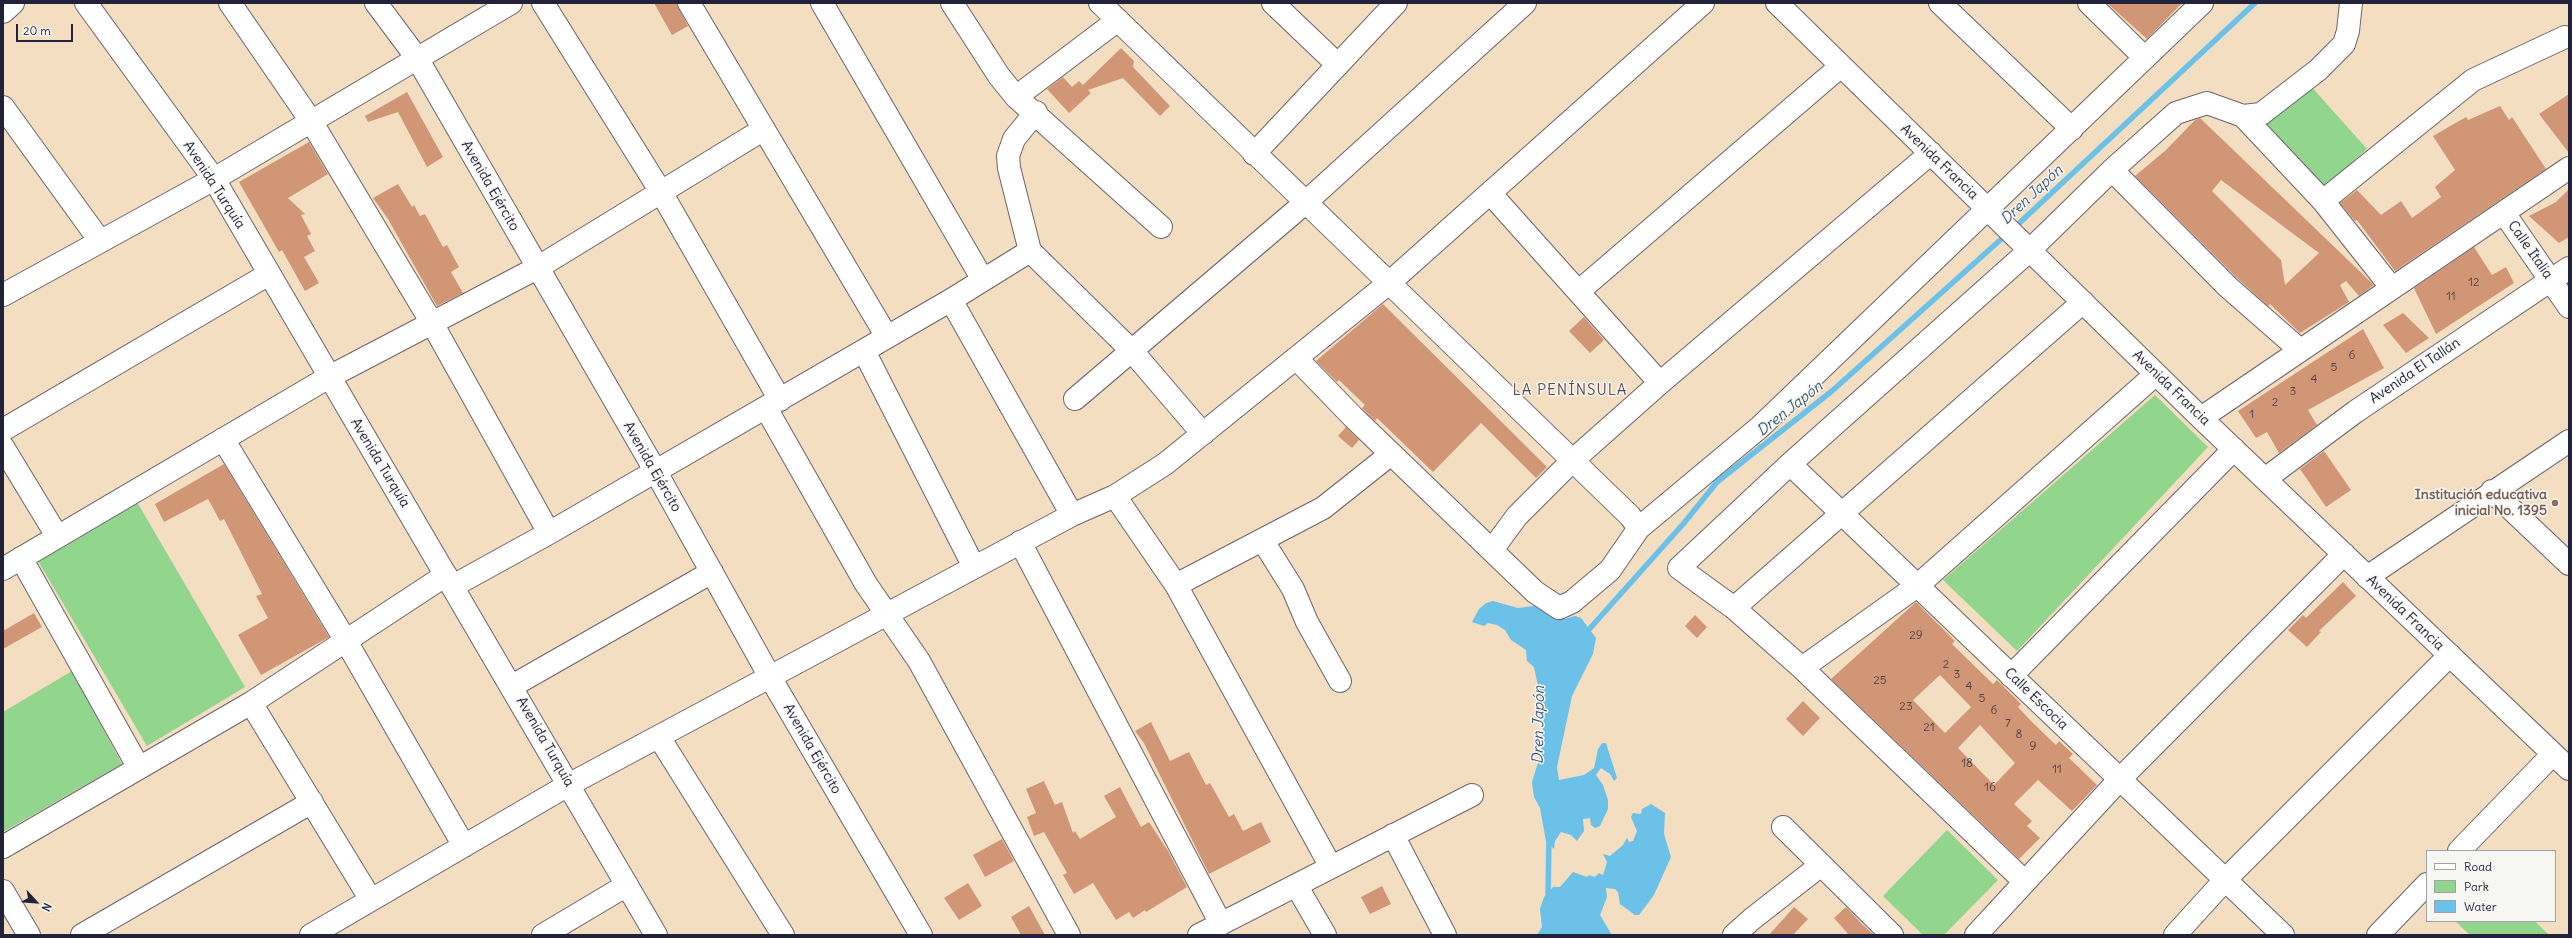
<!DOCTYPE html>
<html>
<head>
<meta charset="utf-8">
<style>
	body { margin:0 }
	#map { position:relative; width:2572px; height:938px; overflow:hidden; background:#f3dec2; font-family:Delius,sans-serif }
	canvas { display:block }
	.frame { position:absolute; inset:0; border:4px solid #22223b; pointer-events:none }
	.legend { position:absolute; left:2426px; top:850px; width:130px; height:72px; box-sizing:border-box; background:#f6f6f2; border:1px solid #a1a1a9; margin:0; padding:5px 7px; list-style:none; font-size:12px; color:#22223b }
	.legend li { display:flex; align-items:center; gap:8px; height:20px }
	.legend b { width:20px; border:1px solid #a1a1a9 }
	.north { position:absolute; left:16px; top:882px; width:40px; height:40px; -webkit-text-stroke:3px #f6f6f2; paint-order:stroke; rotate:116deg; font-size:11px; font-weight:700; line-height:16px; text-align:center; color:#22223b }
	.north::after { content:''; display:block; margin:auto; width:14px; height:18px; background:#22223b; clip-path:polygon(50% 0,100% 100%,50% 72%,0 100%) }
	.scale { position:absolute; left:16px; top:24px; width:57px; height:18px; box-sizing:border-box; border:2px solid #22223b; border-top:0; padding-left:5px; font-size:12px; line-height:14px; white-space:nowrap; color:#22223b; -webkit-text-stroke:3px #f6f6f2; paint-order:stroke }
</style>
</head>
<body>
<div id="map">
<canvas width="2572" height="938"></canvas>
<div class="frame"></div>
<ul class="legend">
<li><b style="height:5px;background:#fff"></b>Road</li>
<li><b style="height:11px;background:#92d58d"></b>Park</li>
<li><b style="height:11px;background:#6bc1e8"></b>Water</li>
</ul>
<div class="north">N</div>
<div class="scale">20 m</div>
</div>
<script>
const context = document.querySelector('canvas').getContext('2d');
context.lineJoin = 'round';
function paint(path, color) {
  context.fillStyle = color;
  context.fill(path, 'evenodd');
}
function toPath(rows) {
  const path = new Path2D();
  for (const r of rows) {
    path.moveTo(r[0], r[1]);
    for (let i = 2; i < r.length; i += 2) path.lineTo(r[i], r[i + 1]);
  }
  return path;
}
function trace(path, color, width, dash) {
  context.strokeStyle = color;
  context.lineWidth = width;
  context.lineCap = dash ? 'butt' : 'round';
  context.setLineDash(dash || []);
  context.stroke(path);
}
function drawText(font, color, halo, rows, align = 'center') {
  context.font = font + ' Delius,sans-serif';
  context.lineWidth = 3;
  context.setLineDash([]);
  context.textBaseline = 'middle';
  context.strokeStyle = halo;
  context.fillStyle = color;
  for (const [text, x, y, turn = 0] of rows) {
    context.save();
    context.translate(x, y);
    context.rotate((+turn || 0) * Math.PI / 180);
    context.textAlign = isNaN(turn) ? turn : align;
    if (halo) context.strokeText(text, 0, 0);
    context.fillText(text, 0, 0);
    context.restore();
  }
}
const green = toPath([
	[2309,84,2367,149,2323,189,2265,123],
	[2155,395,2208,447,2017,651,1943,580],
	[137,502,245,687,147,746,38,561],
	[72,671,122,764,3,832,3,712],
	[1947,830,1998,880,1944,935,1923,935,1883,896],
	[2455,921,2535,921,2549,935,2470,935]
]);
const water = toPath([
	[1493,601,1518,608,1541,605,1561,620,1575,616,1581,618,1596,638,1593,654,1572,696,1557,767,1559,780,1584,775,1594,768,1598,749,1602,743,1606,743,1617,778,1614,781,1610,774,1601,768,1596,775,1603,785,1608,800,1608,809,1600,826,1595,828,1591,825,1590,818,1583,819,1584,831,1577,841,1571,835,1561,832,1555,841,1554,849,1546,841,1540,808,1534,797,1532,782,1541,753,1544,715,1534,667,1527,661,1526,650,1511,640,1505,630,1497,625,1488,623,1484,626,1472,622,1479,609,1486,603],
	[1651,804,1665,813,1664,834,1671,857,1654,895,1639,915,1635,915,1620,904,1618,892,1615,889,1606,888,1607,897,1600,915,1612,935,1537,935,1542,927,1540,909,1544,897,1553,887,1560,887,1573,872,1587,877,1589,875,1595,877,1599,873,1603,875,1607,862,1603,854,1610,856,1623,845,1627,838,1629,842,1633,841,1637,831,1631,817,1633,813,1641,814,1642,809]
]);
const stream = toPath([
	[2014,228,2255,3],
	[1584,635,1684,523,1717,482,1832,391,2008,233],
	[1548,898,1549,837]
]);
const building = toPath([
	[654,3,676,3,688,26,672,35],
	[2107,3,2182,3,2147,39],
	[1121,48,1134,61,1133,67,1170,106,1160,116,1123,78,1088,90,1091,93,1069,113,1047,89,1063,77,1072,87,1079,81,1083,85],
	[407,92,443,157,427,167,398,112,368,122,365,116],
	[2569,94,2569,153,2539,114],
	[2500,106,2509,120,2512,117,2546,169,2395,271,2357,220,2355,221,2340,203,2357,190,2381,215,2401,201,2412,218,2441,197,2435,187,2455,170,2433,136,2466,117,2468,120],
	[2200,118,2374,285,2359,296,2346,281,2340,285,2349,302,2300,333,2270,304,2268,306,2237,278,2135,176,2166,150,2195,120],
	[2221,180,2319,253,2285,285,2281,260,2212,191],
	[309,142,328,174,288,198,305,214,301,215,311,234,307,236,315,251,304,257,319,283,305,291,282,250,279,252,239,182],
	[398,184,412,207,414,205,420,216,425,214,443,247,447,245,459,267,451,272,463,293,437,306,388,219,373,198],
	[2569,189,2569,237,2559,243,2529,216,2556,202],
	[2474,247,2492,275,2506,267,2514,283,2436,334,2414,288],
	[1383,304,1547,467,1536,478,1481,423,1433,472,1377,418,1375,421,1362,408,1365,405,1339,380,1337,382,1316,361],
	[2403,313,2429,338,2406,353,2383,325],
	[1584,317,1604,340,1590,353,1569,331],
	[2363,329,2384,368,2308,410,2317,425,2279,453,2267,432,2256,438,2238,411],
	[1346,427,1359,440,1352,448,1338,436],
	[2324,451,2351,490,2326,507,2300,469],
	[224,464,329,637,261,675,238,635,268,618,256,596,262,594,224,519,220,521,208,499,164,522,155,504],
	[2343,582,2356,596,2319,631,2321,632,2307,647,2288,630,2303,615,2306,618],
	[1916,602,1955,641,1952,644,1993,684,1997,680,2021,704,2018,707,2031,721,2056,745,2059,741,2073,754,2069,758,2097,785,2072,811,2038,780,2014,804,2032,821,2027,826,2040,838,2019,859,1831,679],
	[1940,675,1971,707,1945,733,1913,700],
	[1980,725,2015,763,1994,785,1958,748],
	[34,613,42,627,3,649,3,631],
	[1695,615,1707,627,1697,638,1685,626],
	[1803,701,1820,718,1803,736,1786,719],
	[1151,722,1170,761,1189,752,1206,785,1210,783,1229,817,1234,814,1243,831,1261,822,1271,842,1209,874,1144,743,1135,731],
	[1044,781,1055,805,1062,802,1073,833,1075,831,1080,839,1116,817,1104,796,1120,787,1141,827,1149,822,1168,851,1187,887,1146,912,1145,910,1133,918,1129,912,1116,920,1093,883,1074,894,1063,875,1067,873,1044,832,1034,836,1027,817,1036,813,1026,789],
	[1002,839,1014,861,985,877,973,855],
	[968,883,982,906,959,920,944,898],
	[1382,886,1391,904,1370,914,1361,897],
	[1029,906,1045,935,1021,935,1011,917],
	[1794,907,1808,919,1793,935,1769,935],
	[1846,907,1862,924,1874,935,1849,935,1834,918]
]);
const minor = toPath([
	[86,3,214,179,656,935],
	[230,3,311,121,432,323,549,533],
	[376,3,417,58,656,472,770,677,921,935],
	[543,3,661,192,780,400],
	[689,3,887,337],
	[822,3,983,280],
	[952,3,999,76,1016,97,1161,227],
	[1100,3,1630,516,1639,528],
	[1273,3,1338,65],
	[1777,3,2201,418,2569,769],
	[1940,3,2072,129],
	[2089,3,2145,58],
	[3,12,13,3],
	[1016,97,1118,20],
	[3,107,100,241],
	[1036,112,1014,139,1008,156,1009,168,1030,251,1132,351,1203,434],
	[2243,116,2323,201,2391,287],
	[1254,154,1396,3],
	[2112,170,2228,287,2300,350],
	[1490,193,1660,383],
	[2323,201,2473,80,2565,37],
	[2504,213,2569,307],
	[1579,291,1841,66],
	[3,295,214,179,511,3],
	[951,300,1072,515],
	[864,351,974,567],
	[1296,358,1353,417,1535,592,1559,608,1572,602,1610,570,1639,528,1760,427,2202,3],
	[1075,399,1305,203,1525,3],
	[766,408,866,584,919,661,1069,935],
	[2201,418,2569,168],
	[3,430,269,274],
	[223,439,346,641,464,846],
	[3,447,57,536],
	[1790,464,2283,935],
	[2265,479,2355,412,2569,268],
	[2492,491,2569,564],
	[1115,496,1176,585,1331,867],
	[1263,541,1293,589,1307,622,1340,681],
	[1020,542,1221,924],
	[1492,550,1517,516,1572,461,1660,383,1931,153],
	[21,558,139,768],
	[3,569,329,377,537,268,764,129],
	[2367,577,2569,441],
	[1176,585,1323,508,1391,454],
	[453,586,549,533,951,300,1030,251],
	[1734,608,2083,302],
	[1802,668,1917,586,2156,374],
	[2011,676,2234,449],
	[512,686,712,572],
	[251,703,371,900],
	[659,737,783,935],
	[1783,827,1892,935],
	[1393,835,1445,935],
	[3,847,251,703,446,575],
	[2459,851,2553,754],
	[2025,882,1802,668,1734,608,1679,568,1790,464,2030,250,2112,170,2176,113,2207,103,2243,116,2261,114,2318,70,2344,44,2348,31,2351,3],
	[1296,885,1325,935],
	[3,891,29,935],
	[82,935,312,802],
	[311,935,570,784,1072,515,1115,496,1165,464,1389,283,1703,3],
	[543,935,627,885],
	[1199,935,1472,795],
	[1734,935,1752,919,1821,865],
	[1976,935,2120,779,2344,554],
	[2175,935,2225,880,2450,655],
	[2378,935,2427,884]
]);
const markers = [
	[2555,503,4,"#8d6e63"]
];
const numberNames = [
	["12",2474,283],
	["11",2451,297],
	["6",2352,356],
	["5",2334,368],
	["4",2314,380],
	["3",2293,392],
	["2",2275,403],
	["1",2252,415],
	["29",1916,636],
	["2",1946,665],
	["3",1957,675],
	["25",1880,681],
	["4",1969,687],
	["5",1982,699],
	["23",1906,707],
	["6",1994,711],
	["7",2008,724],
	["21",1929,728],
	["8",2019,735],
	["9",2033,747],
	["18",1967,764],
	["11",2057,770],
	["16",1990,788]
];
const streetNames = [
	["Avenida Francia",1939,162,44],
	["Avenida Turquía",214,185,57],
	["Avenida Ejército",490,186,60],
	["Calle Italia",2530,250,55],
	["Avenida El Tallán",2415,371,-34],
	["Avenida Francia",2171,388,44],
	["Avenida Turquía",380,463,59],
	["Avenida Ejército",652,467,60],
	["Avenida Francia",2405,613,44],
	["Calle Escocia",2036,699,44],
	["Avenida Turquía",545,742,60],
	["Avenida Ejército",812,749,60]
];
const educationNames = [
	["Institución educativa",2547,495],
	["inicial No. 1395",2547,511]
];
const waterNames = [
	["Dren Japón",2032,195,-43],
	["Dren Japón",1790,409,-38],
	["Dren Japón",1539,725,-89]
];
const neighbourhoodNames = [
	["LA PENÍNSULA",1570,391]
];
paint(green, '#92d58d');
paint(water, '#6bc1e8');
trace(stream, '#6bc1e8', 5.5);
paint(building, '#d19676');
trace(minor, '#6b646a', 24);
trace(minor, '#fff', 22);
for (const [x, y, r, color] of markers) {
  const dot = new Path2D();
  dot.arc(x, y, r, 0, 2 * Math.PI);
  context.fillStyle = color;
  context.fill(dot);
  trace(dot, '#f6f6f2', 1.5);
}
drawText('12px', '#4e3f4a', null, numberNames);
drawText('14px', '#22223b', '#f6f6f2', streetNames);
drawText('bold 14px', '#785e54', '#f6f6f2', educationNames, 'right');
drawText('italic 15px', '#3c5a78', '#f6f6f2', waterNames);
context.letterSpacing = '1px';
drawText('15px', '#5f4b50', '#f6f6f2', neighbourhoodNames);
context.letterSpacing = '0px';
</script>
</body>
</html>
